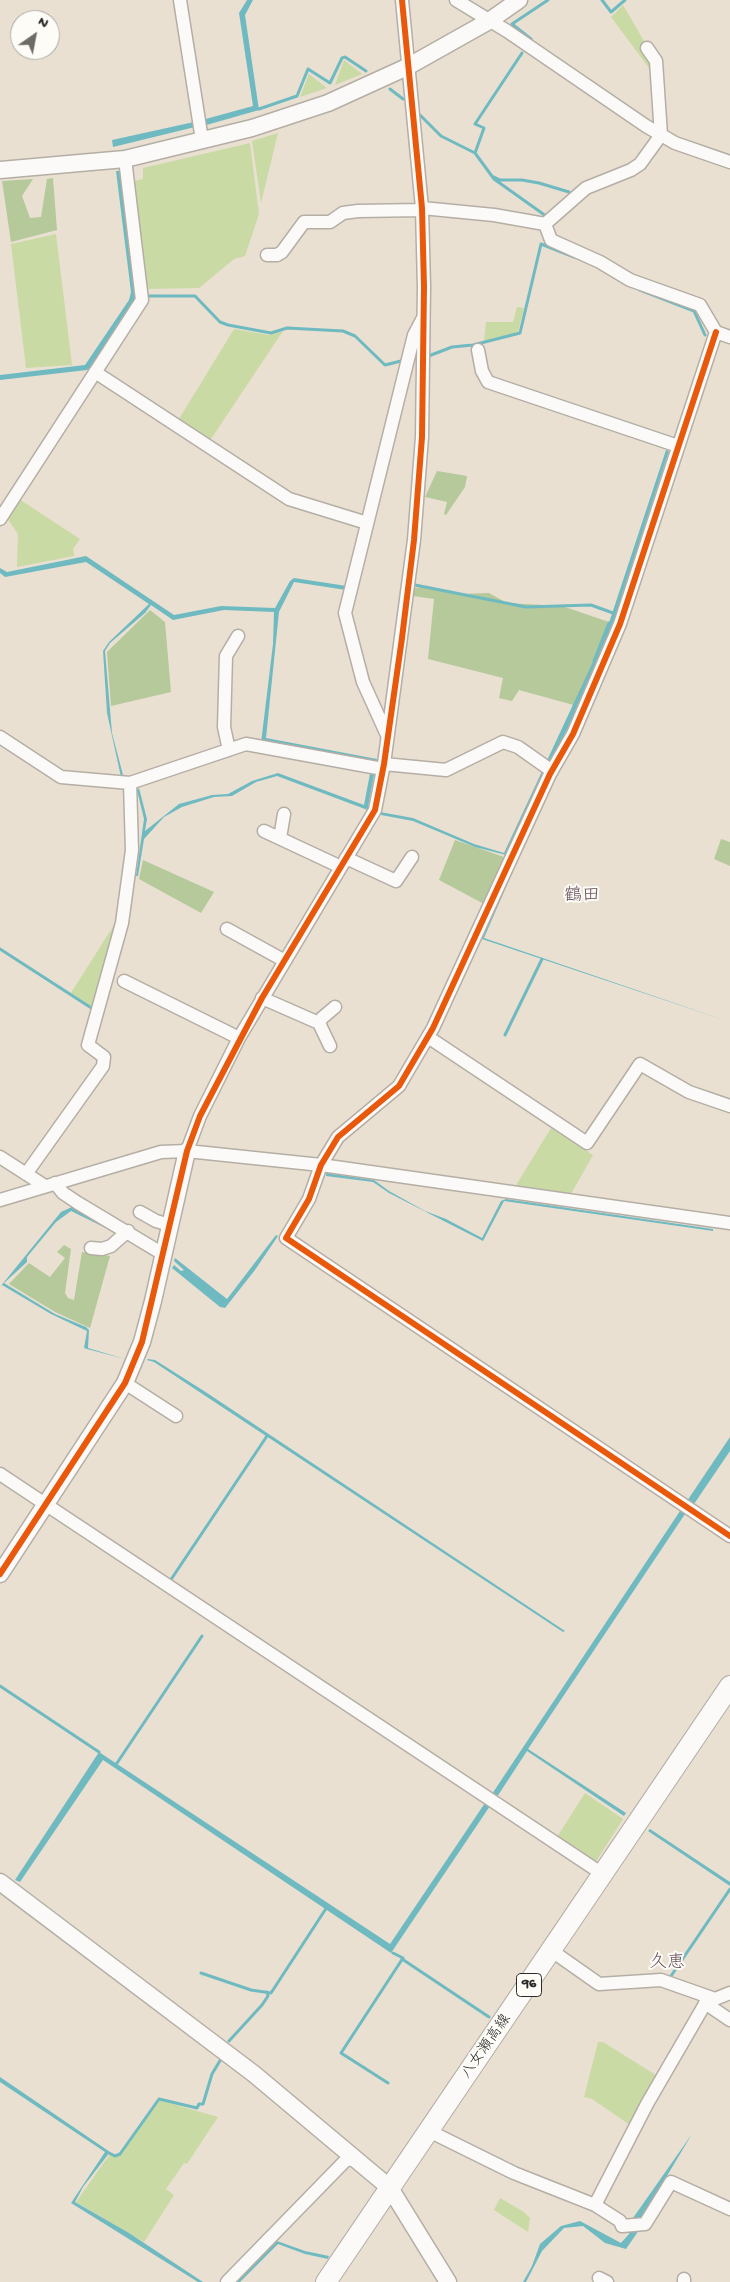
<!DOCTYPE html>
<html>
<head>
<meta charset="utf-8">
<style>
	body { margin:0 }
	#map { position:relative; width:730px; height:2282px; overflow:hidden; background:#e9e0d2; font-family:"Gochi Hand",sans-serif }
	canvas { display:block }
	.north { position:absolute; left:10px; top:10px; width:50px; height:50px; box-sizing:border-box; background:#fdfcf7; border:1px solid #a9a8a5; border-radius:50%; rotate:33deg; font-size:14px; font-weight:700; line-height:20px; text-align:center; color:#2b2b2b }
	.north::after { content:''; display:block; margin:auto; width:18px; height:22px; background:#6e6a65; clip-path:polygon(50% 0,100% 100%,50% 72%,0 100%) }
</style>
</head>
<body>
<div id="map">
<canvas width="730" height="2282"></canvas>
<div class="north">N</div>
</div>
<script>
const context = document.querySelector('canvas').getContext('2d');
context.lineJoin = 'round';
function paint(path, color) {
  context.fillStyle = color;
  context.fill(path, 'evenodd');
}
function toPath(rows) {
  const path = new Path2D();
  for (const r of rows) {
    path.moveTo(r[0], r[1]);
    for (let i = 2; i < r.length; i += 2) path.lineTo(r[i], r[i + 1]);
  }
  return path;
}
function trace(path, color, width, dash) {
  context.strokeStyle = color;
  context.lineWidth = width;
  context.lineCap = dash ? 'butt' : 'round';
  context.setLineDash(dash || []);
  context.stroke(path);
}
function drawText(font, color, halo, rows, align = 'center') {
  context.font = font + ' "Gochi Hand","Klee One",sans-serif';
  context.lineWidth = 4;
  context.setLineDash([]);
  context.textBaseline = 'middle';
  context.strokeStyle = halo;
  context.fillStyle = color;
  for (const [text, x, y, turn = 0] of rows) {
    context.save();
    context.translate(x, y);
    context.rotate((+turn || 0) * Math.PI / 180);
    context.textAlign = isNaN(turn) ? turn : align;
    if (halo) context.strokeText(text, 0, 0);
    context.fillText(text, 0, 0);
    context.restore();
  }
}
const green = toPath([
	[623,5,644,41,641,44,654,62,649,68,611,17],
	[344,60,362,74,335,85],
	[309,74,327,88,300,97],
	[278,133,261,203,252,141],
	[250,143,259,214,245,256,234,259,199,288,148,289,134,181,143,179,143,168],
	[56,234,72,365,26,368,11,244],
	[517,307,524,308,518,332,484,341,486,322,513,322],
	[234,329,269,335,283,331,211,439,179,419],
	[19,499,80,539,73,549,74,556,17,567,18,534,7,518],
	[114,925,118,927,94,1008,71,993],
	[551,1128,593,1155,571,1194,515,1187],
	[585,1793,623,1819,595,1863,557,1837],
	[598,2042,603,2042,659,2077,633,2127,592,2099,584,2097],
	[159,2100,218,2117,187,2164,184,2163,166,2189,174,2195,144,2242,76,2202,110,2154,116,2157,120,2155],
	[500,2198,524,2212,530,2218,528,2232,494,2210]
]);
const forest = toPath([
	[53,178,57,230,11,242,2,181,33,179,22,196,30,218,41,217,47,179],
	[437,471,467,476,465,487,446,515,444,514,447,502,425,497],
	[427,586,458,594,489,593,507,603,562,606,612,623,577,706,519,690,512,701,499,698,503,678,428,659,434,599,413,596,415,588],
	[150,610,165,622,171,692,111,706,107,652],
	[721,839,730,842,730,866,714,859],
	[455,840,507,858,484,904,439,880],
	[143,860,214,892,201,913,139,879],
	[64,1245,71,1249,65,1293,68,1298,74,1300,82,1252,110,1256,90,1328,55,1312,9,1284,29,1263,50,1277,65,1258,57,1252]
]);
const water = toPath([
	[247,0,253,0,245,15,259,110,203,126,202,120,253,106,239,13],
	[194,122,195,127,113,147,112,140],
	[116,171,121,171,136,293,135,301,92,367,87,370,0,380,0,375,85,365,129,300,131,292],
	[666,450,669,451,611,630,577,709,506,855,475,847,413,821,381,815,277,776,256,782,232,796,214,797,182,807,164,817,144,839,138,876,136,876,144,819,137,790,139,788,147,819,145,831,179,804,212,795,228,794,252,781,278,773,364,805,372,763,261,743,273,644,274,612,224,610,173,620,151,605,145,613,110,643,105,651,112,733,123,775,121,777,107,713,103,651,109,642,149,604,86,562,5,577,0,573,0,568,7,572,86,556,174,615,221,606,275,608,290,581,294,578,347,586,346,590,294,582,279,612,266,738,377,759,368,807,380,812,413,818,474,844,504,853,604,638],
	[514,864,516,864,484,938,730,1022,482,939],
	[326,1173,374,1180,389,1191,425,1211,446,1219,482,1238,501,1201,506,1199,713,1229,713,1231,504,1201,483,1241,389,1193,373,1182,326,1176],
	[74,1206,152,1250,150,1255,128,1239,71,1211,56,1222,27,1257,27,1262,4,1283,55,1314,86,1327,89,1330,88,1348,125,1359,87,1349,84,1348,87,1331,51,1314,2,1285,0,1287,61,1212],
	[276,1235,278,1236,255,1270,225,1308,220,1307,172,1268,174,1265,181,1271,184,1270,174,1261,175,1258,227,1299],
	[148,1359,155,1360,204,1391,565,1631,563,1632,154,1362,147,1360],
	[730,1437,730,1451,694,1504,687,1501],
	[680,1511,685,1514,528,1749,626,1813,624,1816,527,1751,497,1797,492,1794],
	[99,1752,390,1944,485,1803,490,1806,391,1953,103,1760,20,1882,15,1880],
	[650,1829,730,1882,730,1886,648,1831],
	[0,2077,110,2152,83,2187,75,2202,129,2233,203,2282,198,2282,71,2203,105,2152,0,2082],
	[692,2134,640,2221,637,2233,626,2249,605,2243,583,2226,564,2228,542,2251,526,2282,523,2282,532,2266,540,2244,561,2226,580,2221,621,2243,629,2234,633,2218],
	[277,2241,305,2251,329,2256,328,2259,305,2254,278,2244,240,2282,237,2282]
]);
const stream = toPath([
	[602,0,611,12,625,0],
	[531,39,512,24,548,0],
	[390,89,403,99],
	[256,108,259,109,297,96,308,69,330,83,342,58,345,57,366,71],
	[420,115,441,136,475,153,494,179,546,216],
	[475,153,484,128,475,124,522,53],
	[494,177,500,180,522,180,539,183,569,192],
	[640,290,694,311,705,335],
	[149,296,195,296,220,322,228,325,271,333,287,328,343,331,355,336,385,365,405,360],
	[426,357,452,347,473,345,520,333,541,244,574,257],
	[410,584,526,607,591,605,613,613],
	[594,661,609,623],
	[0,949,93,1009],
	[505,1035,542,959],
	[172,1582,170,1581,267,1436],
	[0,1686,99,1752],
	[115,1766,202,1636],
	[402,1959,489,2017],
	[201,1973,251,1990,271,1993,327,1907],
	[671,1976,730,1889],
	[229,2041,262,2005,268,1996,267,1992],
	[388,2083,341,2053,403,1958,393,1953],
	[109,2153,115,2156,120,2154,159,2099,197,2108,199,2104,203,2104,212,2074,221,2059]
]);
const minor = toPath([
	[180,0,202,140],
	[456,0,507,31,646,126,675,143,730,162],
	[422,208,494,215,545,224,551,240,600,262,630,280,700,305,716,332,730,337],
	[545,224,586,188,631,170,640,164,661,135,656,61,647,48],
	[267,255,277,255,282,252,304,222,330,222,343,213,358,211,422,210],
	[716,332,620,624,573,734,550,774,433,1028,399,1086,338,1137,321,1165,309,1199,286,1238,730,1536],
	[478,350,482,371,488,382,678,446],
	[95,372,289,499,367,523],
	[0,519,142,300,125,159],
	[387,735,363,682,345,613,414,335,423,318],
	[0,737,61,777,130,783,246,744,383,769],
	[229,750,224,727,226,656,238,636],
	[384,764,446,770,503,742,518,747,552,771],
	[264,831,341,867],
	[280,838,284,814],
	[346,858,396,881,412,857],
	[227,929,285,961],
	[124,981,239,1038],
	[262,998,319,1023],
	[428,1037,587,1143,640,1064,689,1092,730,1106],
	[330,1046,319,1023,322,1018,335,1007],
	[187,1151,200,1116,239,1038,375,810,384,764,414,540,422,437,424,287,422,208,402,0],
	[0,1157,45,1186],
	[26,1174,103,1066,104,1057,88,1045,122,923,132,850,130,783],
	[55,1183,63,1193,78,1203,163,1254],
	[0,1200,161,1152,187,1151,321,1165,730,1223],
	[140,1212,156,1221,170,1225],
	[91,1248,102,1249,111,1246,128,1231],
	[125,1383,176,1416],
	[0,1474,604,1875],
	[552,1951,599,1984,661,1980,715,1999,730,1993],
	[705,2003,730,2020],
	[429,2131,514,2173,595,2205,620,2221,622,2226,645,2224,671,2182,730,2209],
	[595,2205,647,2104,709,1997],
	[599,2278,607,2282],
	[684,2279,684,2282],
	[227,2282,345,2161,354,2158]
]);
const tertiary = toPath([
	[0,170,125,159,252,128,328,103,407,67,489,21,519,0],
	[0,1574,125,1383,142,1342,153,1301,187,1151],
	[0,1882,254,2074,390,2188,448,2282]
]);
const primary = toPath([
	[326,2282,730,1686]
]);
const cycleway = toPath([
	[716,332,620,624,573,734,550,774,433,1028,399,1086,338,1137,321,1165,309,1199,286,1238,730,1536],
	[0,1574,125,1383,142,1342,187,1151,200,1116,262,998,375,810,384,764,402,638,414,540,422,437,424,287,422,208,402,0]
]);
const shields = [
	[529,1985,25]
];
const shieldNames = [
	["96",529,1985]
];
const streetNames = [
	["八女瀬高線",487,2047,-55]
];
const quarterNames = [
	["鶴田",582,897],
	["久恵",667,1964]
];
paint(green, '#c9daa4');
paint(forest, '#b5c99b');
paint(water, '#6fbac1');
trace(stream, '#6fbac1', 3);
trace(minor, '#b4aea5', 15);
trace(tertiary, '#b4aea5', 19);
trace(primary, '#b4aea5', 22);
trace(minor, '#fcfaf8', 12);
trace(tertiary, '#fcfaf8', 16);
trace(primary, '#fcfaf8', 20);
trace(cycleway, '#e8590c', 6);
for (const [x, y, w] of shields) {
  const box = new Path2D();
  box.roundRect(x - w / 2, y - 11.5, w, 23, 4);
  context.fillStyle = '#fdfcf7';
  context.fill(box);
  trace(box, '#2b2b2b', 1);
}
drawText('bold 14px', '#2b2b2b', null, shieldNames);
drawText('15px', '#2b2b2b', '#fdfcf7', streetNames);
drawText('18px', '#68505c', '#fdfcf7', quarterNames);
</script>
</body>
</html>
